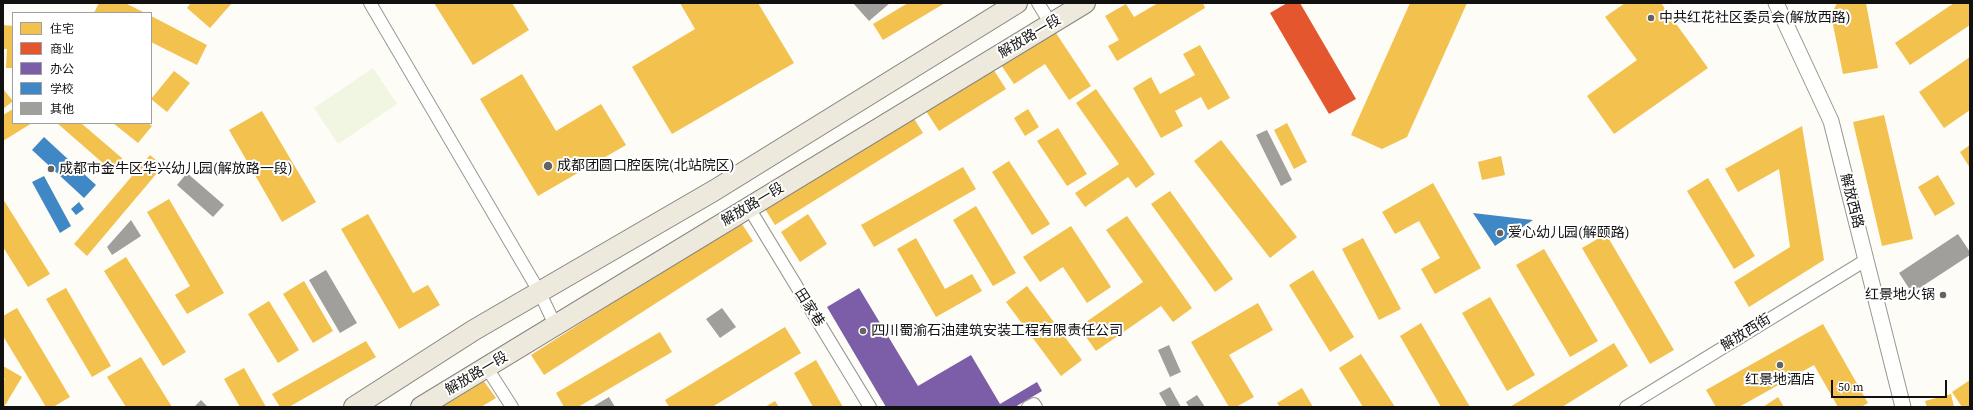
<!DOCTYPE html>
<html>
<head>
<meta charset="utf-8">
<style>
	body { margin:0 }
	#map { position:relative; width:1973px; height:410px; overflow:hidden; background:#fdfcf7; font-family:"Source Serif 4","Noto Sans SC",serif }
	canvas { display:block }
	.frame { position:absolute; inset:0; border:4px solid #111; pointer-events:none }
	.legend { position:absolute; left:12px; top:12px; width:140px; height:112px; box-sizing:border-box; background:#fff; border:1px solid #a0a0a0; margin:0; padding:5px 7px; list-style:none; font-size:12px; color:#111 }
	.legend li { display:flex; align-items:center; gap:8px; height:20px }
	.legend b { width:20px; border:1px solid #a0a0a0 }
	.scale { position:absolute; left:1831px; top:380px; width:116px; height:18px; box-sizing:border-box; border:2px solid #111; border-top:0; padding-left:5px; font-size:12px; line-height:14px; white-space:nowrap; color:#111; -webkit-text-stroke:3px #fff; paint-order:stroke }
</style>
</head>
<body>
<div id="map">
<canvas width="1973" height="410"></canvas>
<div class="frame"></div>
<ul class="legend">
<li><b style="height:11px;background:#f2c14e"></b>住宅</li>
<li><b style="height:11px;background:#e4572e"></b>商业</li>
<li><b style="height:11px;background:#7b5ea7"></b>办公</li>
<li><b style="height:11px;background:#3f88c5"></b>学校</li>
<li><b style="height:11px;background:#a19f9c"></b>其他</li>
</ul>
<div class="scale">50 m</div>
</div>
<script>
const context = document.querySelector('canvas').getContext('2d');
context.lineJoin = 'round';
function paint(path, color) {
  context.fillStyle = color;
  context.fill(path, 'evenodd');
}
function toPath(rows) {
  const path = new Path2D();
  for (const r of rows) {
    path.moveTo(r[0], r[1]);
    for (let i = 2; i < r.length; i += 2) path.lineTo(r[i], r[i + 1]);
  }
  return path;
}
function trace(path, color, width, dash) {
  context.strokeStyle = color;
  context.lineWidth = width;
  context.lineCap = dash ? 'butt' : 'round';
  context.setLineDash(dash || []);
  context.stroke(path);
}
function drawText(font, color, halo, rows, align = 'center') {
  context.font = font + ' "Source Serif 4","Noto Sans SC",serif';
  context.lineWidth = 4;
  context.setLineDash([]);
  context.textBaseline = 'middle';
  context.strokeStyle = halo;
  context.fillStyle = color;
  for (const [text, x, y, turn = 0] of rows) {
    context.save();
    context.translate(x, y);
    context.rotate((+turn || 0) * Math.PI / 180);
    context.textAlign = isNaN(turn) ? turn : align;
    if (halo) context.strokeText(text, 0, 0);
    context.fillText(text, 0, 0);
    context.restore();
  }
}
const pitch = toPath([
	[373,68,397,104,338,144,314,108]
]);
const homes = toPath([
	[99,3,125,3,145,13,94,13],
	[191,3,232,3,210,28,187,8],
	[434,3,512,3,529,30,473,65],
	[680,3,758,3,794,63,672,134,632,67,695,29],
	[908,3,945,3,883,40,873,24],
	[1158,3,1203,3,1205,8,1117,61,1108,46,1119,40,1105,16,1126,4,1134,17],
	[1410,3,1467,3,1407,137,1382,149,1351,135],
	[1625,3,1661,3,1708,68,1614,134,1587,96,1637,60,1605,17],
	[1837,3,1866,3,1878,68,1843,74,1831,15],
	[1954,3,1970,3,1970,25,1910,65,1895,43],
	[151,16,207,45,197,65,151,42],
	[3,25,13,26,13,68,6,68,7,49,3,49],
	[1054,30,1091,86,1069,100,1045,64,1014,84,1001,65],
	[1200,45,1230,98,1208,110,1201,97,1175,111,1183,126,1161,138,1133,88,1151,77,1160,94,1195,75,1183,54],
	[1970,57,1970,110,1944,128,1919,92],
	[993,69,1006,89,939,131,926,111],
	[174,71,190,83,167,112,151,99],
	[522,74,556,131,601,104,626,145,538,196,480,99],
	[3,89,13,101,3,109],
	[1096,89,1155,174,1136,188,1128,177,1085,207,1075,193,1119,164,1076,103],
	[13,109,13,123,32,123,3,141,3,115],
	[1028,109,1039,127,1025,136,1014,118],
	[262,111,316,202,282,222,229,130],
	[1884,115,1913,239,1882,246,1853,122],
	[913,117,923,133,775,225,765,209],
	[57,123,81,123,123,159,112,171],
	[113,123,148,123,152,126,138,143],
	[1287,123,1307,162,1294,169,1274,130],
	[1802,126,1824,260,1749,307,1734,282,1790,247,1779,169,1738,192,1725,169],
	[1058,128,1087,174,1067,186,1037,141],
	[1221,140,1297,237,1270,258,1194,161],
	[1970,145,1970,168,1960,152],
	[150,155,163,166,87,256,74,244],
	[1501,156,1505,175,1482,180,1478,162],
	[1009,161,1050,224,1032,235,992,172],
	[963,167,976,189,874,247,861,225],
	[1938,175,1955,204,1935,216,1918,187],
	[1708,178,1755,256,1734,269,1687,191],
	[1433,183,1481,268,1435,294,1421,269,1440,258,1419,221,1395,234,1382,212],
	[1170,191,1233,279,1215,292,1151,204],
	[3,199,50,274,28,287,3,247],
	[169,199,224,293,187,314,175,295,190,286,147,212],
	[976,206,1016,273,993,286,953,220],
	[368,214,413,293,428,285,440,305,399,329,341,229],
	[808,214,827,244,800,262,781,232],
	[1127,216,1192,308,1173,322,1161,306,1096,351,1079,327,1143,282,1106,230],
	[740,221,753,241,544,375,531,355],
	[1071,226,1111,287,1087,303,1063,267,1040,282,1023,257],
	[1606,234,1674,350,1650,364,1582,248],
	[916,238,945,289,972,274,982,291,936,317,897,249],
	[1363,238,1401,309,1379,320,1342,249],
	[1544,249,1598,341,1570,357,1516,265],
	[126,257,186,352,163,366,104,271],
	[1313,270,1354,337,1330,352,1289,285],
	[304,281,333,331,313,343,283,294],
	[1027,286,1082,360,1061,376,1006,302],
	[66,288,111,366,92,377,46,299],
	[1490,297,1535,375,1507,391,1462,313],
	[269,301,299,350,278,363,248,314],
	[1258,303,1273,330,1229,355,1254,397,1236,407,1229,407,1191,342],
	[17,308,70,397,53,407,46,407,3,336,3,316],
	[1421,323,1470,407,1441,407,1400,336],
	[1823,324,1868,403,1861,407,1838,407,1814,365,1739,407,1716,407,1706,390],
	[785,327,801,353,712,407,669,407,665,400],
	[660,332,672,352,578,407,564,407,556,393],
	[366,341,376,357,289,407,280,407,272,394],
	[1614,343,1628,366,1562,407,1510,407],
	[1361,354,1395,407,1363,407,1339,368],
	[141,357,172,407,126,407,107,377],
	[816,360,843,407,813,407,794,373],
	[3,366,22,377,4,407,3,382,5,379,3,378],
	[244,368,266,407,240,407,224,379],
	[483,380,496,398,481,407,441,407],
	[1970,380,1970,407,1962,407,1952,392],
	[1302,388,1313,407,1280,407,1277,403],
	[1951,394,1954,407,1927,407,1925,401],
	[1778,397,1784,407,1763,407],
	[775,401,779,407,765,407]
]);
const shops = toPath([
	[1287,3,1300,3,1356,99,1329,114,1270,13]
]);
const offices = toPath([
	[859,288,918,386,971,355,1000,404,1037,382,1042,391,1015,407,886,407,827,307]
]);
const schools = toPath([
	[44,137,96,185,84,198,32,150],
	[44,176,71,226,60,233,32,182],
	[79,202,84,209,76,215,71,209],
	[1473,213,1533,220,1495,246]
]);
const building = toPath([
	[853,3,890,3,869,21],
	[1267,130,1292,180,1281,186,1256,135],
	[187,173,224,205,213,217,177,185],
	[131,220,141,236,112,255,107,247],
	[1958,234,1970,252,1970,255,1912,293,1899,273],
	[326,270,357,323,340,333,309,280],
	[722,308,736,327,720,338,706,319],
	[1169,345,1181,372,1170,377,1158,350],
	[1170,387,1181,407,1167,407,1159,393],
	[1197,395,1205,407,1189,407,1186,402],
	[609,397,615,407,592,407],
	[201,400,208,407,194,407]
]);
const minor = toPath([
	[370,3,540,293,555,325],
	[1038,3,1051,24],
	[749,208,870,407],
	[487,368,512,407],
	[1028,407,1034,404,1036,407],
	[1626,407,1866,260]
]);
const tertiary = toPath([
	[1776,3,1831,121,1903,407]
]);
const primary = toPath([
	[354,407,474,330,715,190,1017,3],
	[421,407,1085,3]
]);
const markers = [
	[1651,18,4,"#646362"],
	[548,166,5,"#646362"],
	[51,169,4,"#646362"],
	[1500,233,4,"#646362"],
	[1943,295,4,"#646362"],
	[863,331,4,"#646362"],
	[1780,365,4,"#646362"]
];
const poiNames = [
	["中共红花社区委员会(解放西路)",1659,18],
	["成都团圆口腔医院(北站院区)",557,166],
	["成都市金牛区华兴幼儿园(解放路一段)",59,169],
	["爱心幼儿园(解颐路)",1508,233],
	["红景地火锅",1935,295,"right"],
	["四川蜀渝石油建筑安装工程有限责任公司",871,331],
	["红景地酒店",1780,380,"center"]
];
const streetNames = [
	["解放路一段",1030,37,-31],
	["解放西路",1851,201,76],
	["解放路一段",753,205,-31],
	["田家巷",809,308,58],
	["解放西街",1746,333,-32],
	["解放路一段",477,374,-31]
];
paint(pitch, '#f0f6e1');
paint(homes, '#f2c14e');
paint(shops, '#e4572e');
paint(offices, '#7b5ea7');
paint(schools, '#3f88c5');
paint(building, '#a19f9c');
trace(minor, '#979795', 14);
trace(tertiary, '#979795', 17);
trace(primary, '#858482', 22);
trace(minor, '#fffffe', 12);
trace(tertiary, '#fffffe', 15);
trace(primary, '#ede9dc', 20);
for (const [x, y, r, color] of markers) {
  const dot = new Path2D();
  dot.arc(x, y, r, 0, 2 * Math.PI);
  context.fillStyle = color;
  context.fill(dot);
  trace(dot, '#fff', 1.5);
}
drawText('14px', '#111', '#fff', poiNames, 'left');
drawText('14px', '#111', '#fff', streetNames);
</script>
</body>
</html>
